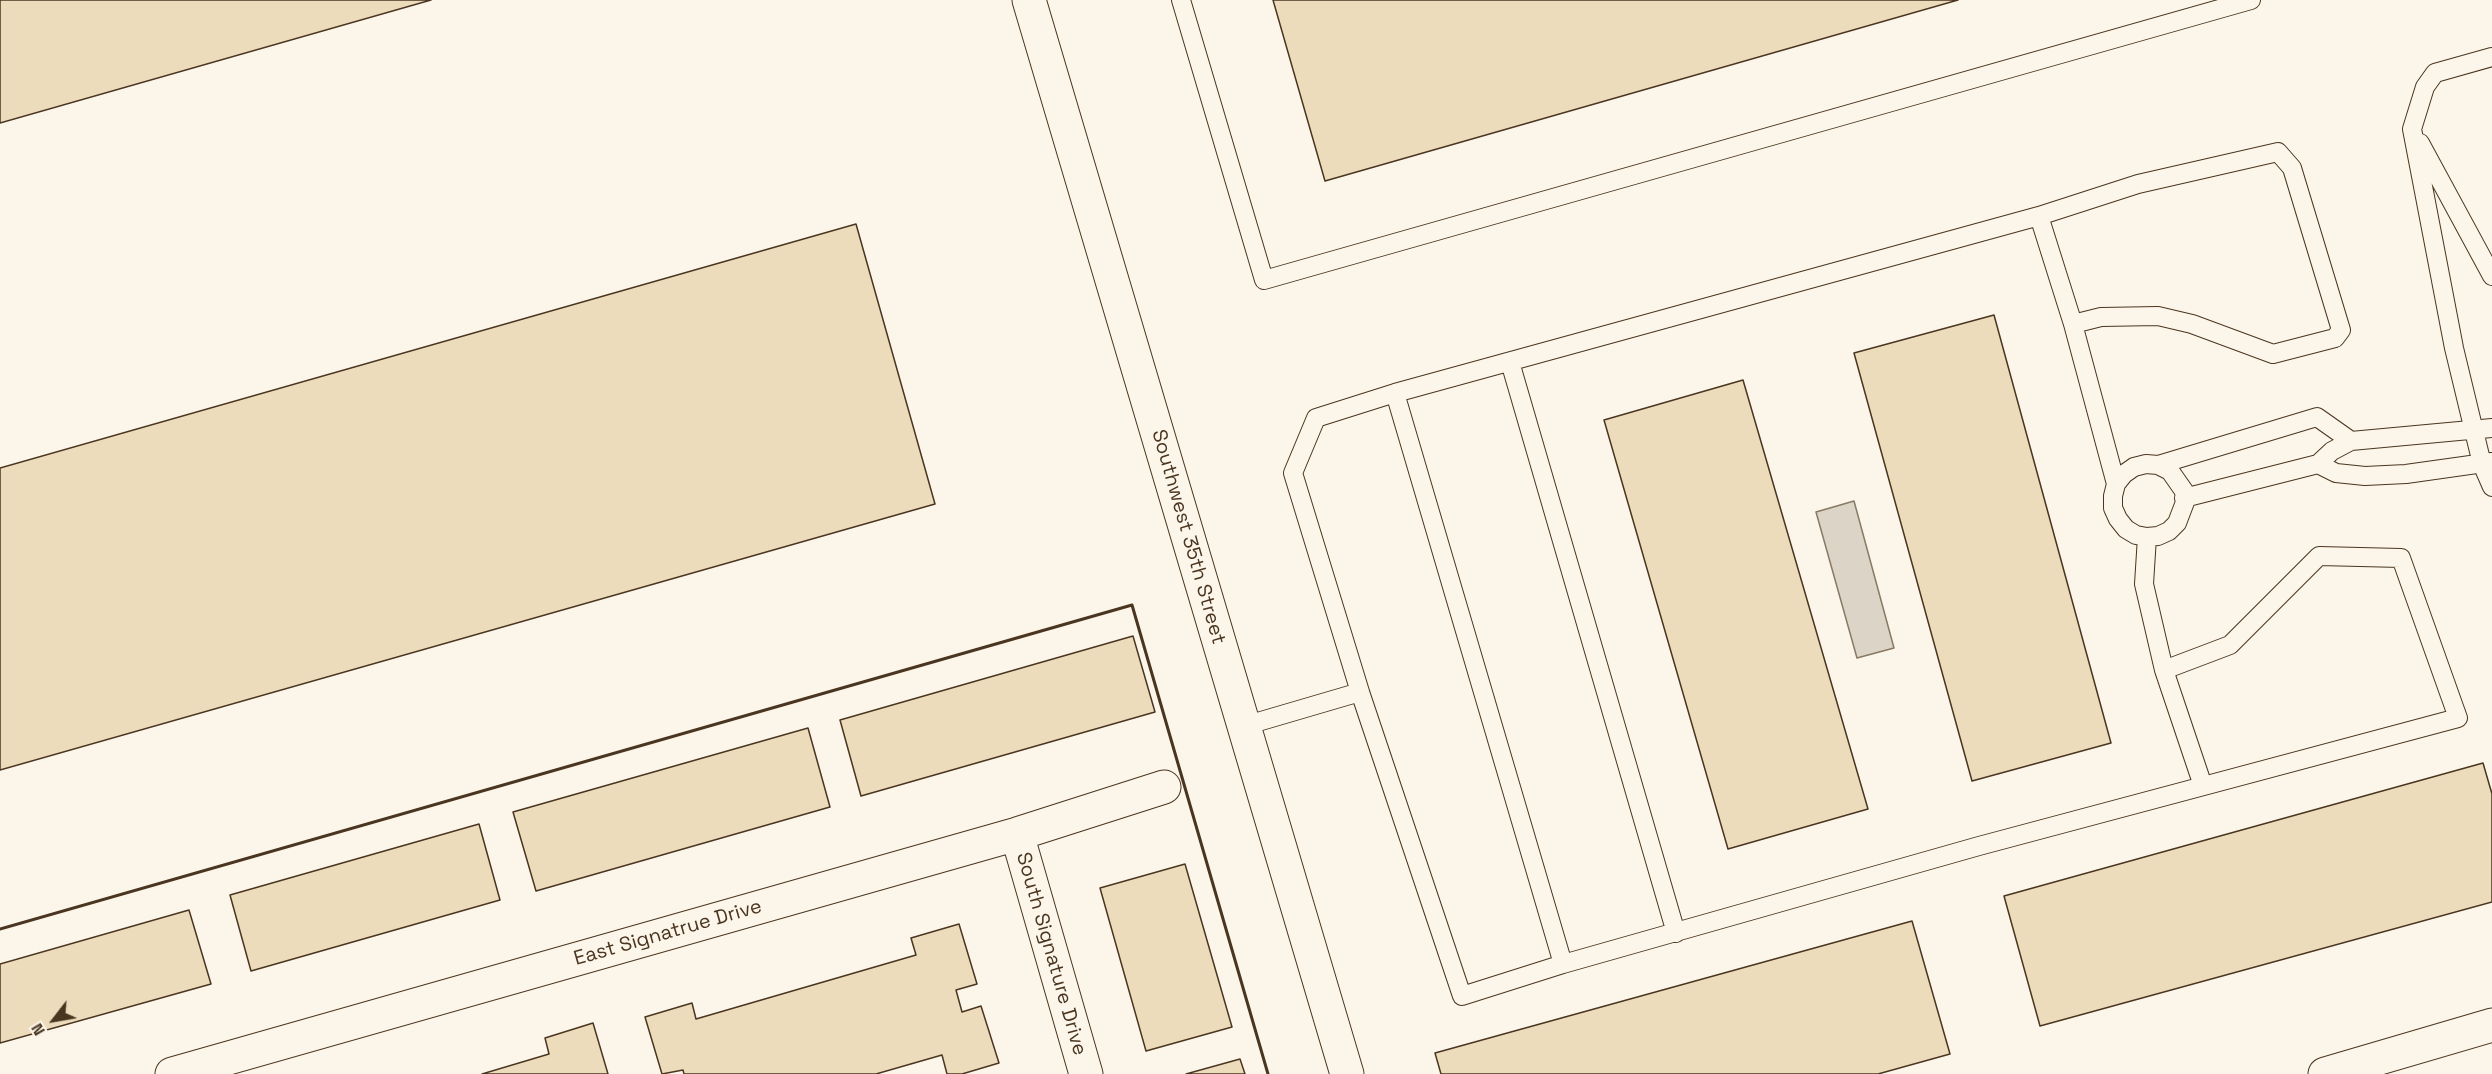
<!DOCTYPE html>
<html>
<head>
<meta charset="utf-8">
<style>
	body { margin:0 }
	#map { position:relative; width:2492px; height:1074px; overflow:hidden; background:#fbf6e9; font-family:"Space Grotesk",sans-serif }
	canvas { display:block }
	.north { position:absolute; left:24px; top:990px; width:60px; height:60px; -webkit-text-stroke:4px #fbf6e9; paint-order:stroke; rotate:239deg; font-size:16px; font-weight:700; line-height:24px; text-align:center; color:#4a3520 }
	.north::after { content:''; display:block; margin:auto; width:21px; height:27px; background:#4a3520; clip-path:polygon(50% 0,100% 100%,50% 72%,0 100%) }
</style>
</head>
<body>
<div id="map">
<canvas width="2492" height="1074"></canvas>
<div class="north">N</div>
</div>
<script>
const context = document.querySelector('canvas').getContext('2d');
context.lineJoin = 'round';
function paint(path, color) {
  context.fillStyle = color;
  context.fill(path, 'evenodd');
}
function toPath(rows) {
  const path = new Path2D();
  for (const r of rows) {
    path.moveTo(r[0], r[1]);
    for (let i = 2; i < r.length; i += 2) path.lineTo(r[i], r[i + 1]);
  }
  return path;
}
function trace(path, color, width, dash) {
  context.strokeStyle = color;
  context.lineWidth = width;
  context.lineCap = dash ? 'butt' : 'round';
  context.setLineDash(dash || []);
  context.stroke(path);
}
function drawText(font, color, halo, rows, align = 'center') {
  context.font = font + ' "Space Grotesk",sans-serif';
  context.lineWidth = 4.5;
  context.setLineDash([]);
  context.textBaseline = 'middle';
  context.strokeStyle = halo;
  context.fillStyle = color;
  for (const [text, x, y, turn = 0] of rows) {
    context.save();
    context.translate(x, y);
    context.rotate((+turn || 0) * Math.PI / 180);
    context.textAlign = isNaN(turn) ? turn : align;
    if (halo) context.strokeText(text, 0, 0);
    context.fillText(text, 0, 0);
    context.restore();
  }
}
const water = toPath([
	[1854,501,1894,648,1857,658,1816,512,1854,501]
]);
const building = toPath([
	[0,0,431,0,0,123,0,0],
	[1273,0,1958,0,1325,181,1273,0],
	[856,224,935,504,0,770,0,468,856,224],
	[1994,315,2111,743,1972,781,1854,353,1994,315],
	[1743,380,1868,809,1728,849,1604,420,1743,380],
	[1133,636,1155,712,861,796,840,720,1133,636],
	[808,728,830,807,536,891,513,812,808,728],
	[2483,763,2492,794,2492,902,2040,1026,2004,896,2483,763],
	[479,824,500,900,251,971,230,895,479,824],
	[1185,864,1232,1027,1146,1051,1100,888,1185,864],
	[189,910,211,984,0,1043,0,964,189,910],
	[1912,921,1950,1054,1878,1074,1441,1074,1435,1053,1912,921],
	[959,924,977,984,956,990,962,1012,981,1006,999,1063,962,1074,947,1074,942,1055,876,1074,684,1074,683,1070,662,1074,645,1017,692,1003,696,1019,916,955,911,938,959,924],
	[593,1023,608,1074,482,1074,549,1054,545,1038,593,1023],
	[1240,1059,1245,1074,1186,1074,1240,1059]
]);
const lane = toPath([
	[1181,0,1264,280,2251,0],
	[2492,57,2435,73,2425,87,2412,129,2454,348,2482,464,2492,487],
	[2420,143,2492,276],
	[2039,216,2138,184,2278,152,2292,168,2341,330,2335,338,2273,354,2192,324,2158,316,2101,317,2073,324],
	[1510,362,1676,933],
	[1395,393,2039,216,2073,324,2116,484,2113,496,2113,508,2118,519,2126,529,2136,535,2147,537,2158,536,2169,531,2177,523,2185,502,2184,491,2170,471,2158,465,2146,464,2134,467,2124,474,2116,484],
	[2318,464,2336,473,2365,476,2406,474,2492,462],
	[2158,465,2317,417,2351,441],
	[2184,498,2318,464,2332,451,2351,441,2492,428],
	[2147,537,2144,584,2164,670,2203,786],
	[1244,726,1360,692,1462,996,1563,964,1395,393,1316,418,1293,473,1360,692],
	[1563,964,1979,846,2458,718,2401,558,2319,556,2230,645,2164,670]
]);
const street = toPath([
	[1029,0,1347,1074],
	[1017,834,1086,1074],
	[172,1074,1017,834,1164,787]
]);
const secondary = toPath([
	[2325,1074,2492,1025]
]);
const wall = toPath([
	[0,929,1132,605,1268,1074]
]);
const streetNames = [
	["Southwest 35th Street",1188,537,74],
	["East Signatrue Drive",668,933,-16],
	["South Signature Drive",1051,954,74]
];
paint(water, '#dcd4c6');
trace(water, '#887966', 1.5);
paint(building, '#ecdcbc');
trace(building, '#4a3520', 1.5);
trace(lane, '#4a3520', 20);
trace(street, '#4a3520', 35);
trace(secondary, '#4a3520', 35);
trace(lane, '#fbf6e9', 18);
trace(street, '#fbf6e9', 33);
trace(secondary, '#fbf6e9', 33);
trace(wall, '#4a3520', 3);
drawText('20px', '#4a3520', '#fbf6e9', streetNames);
</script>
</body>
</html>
